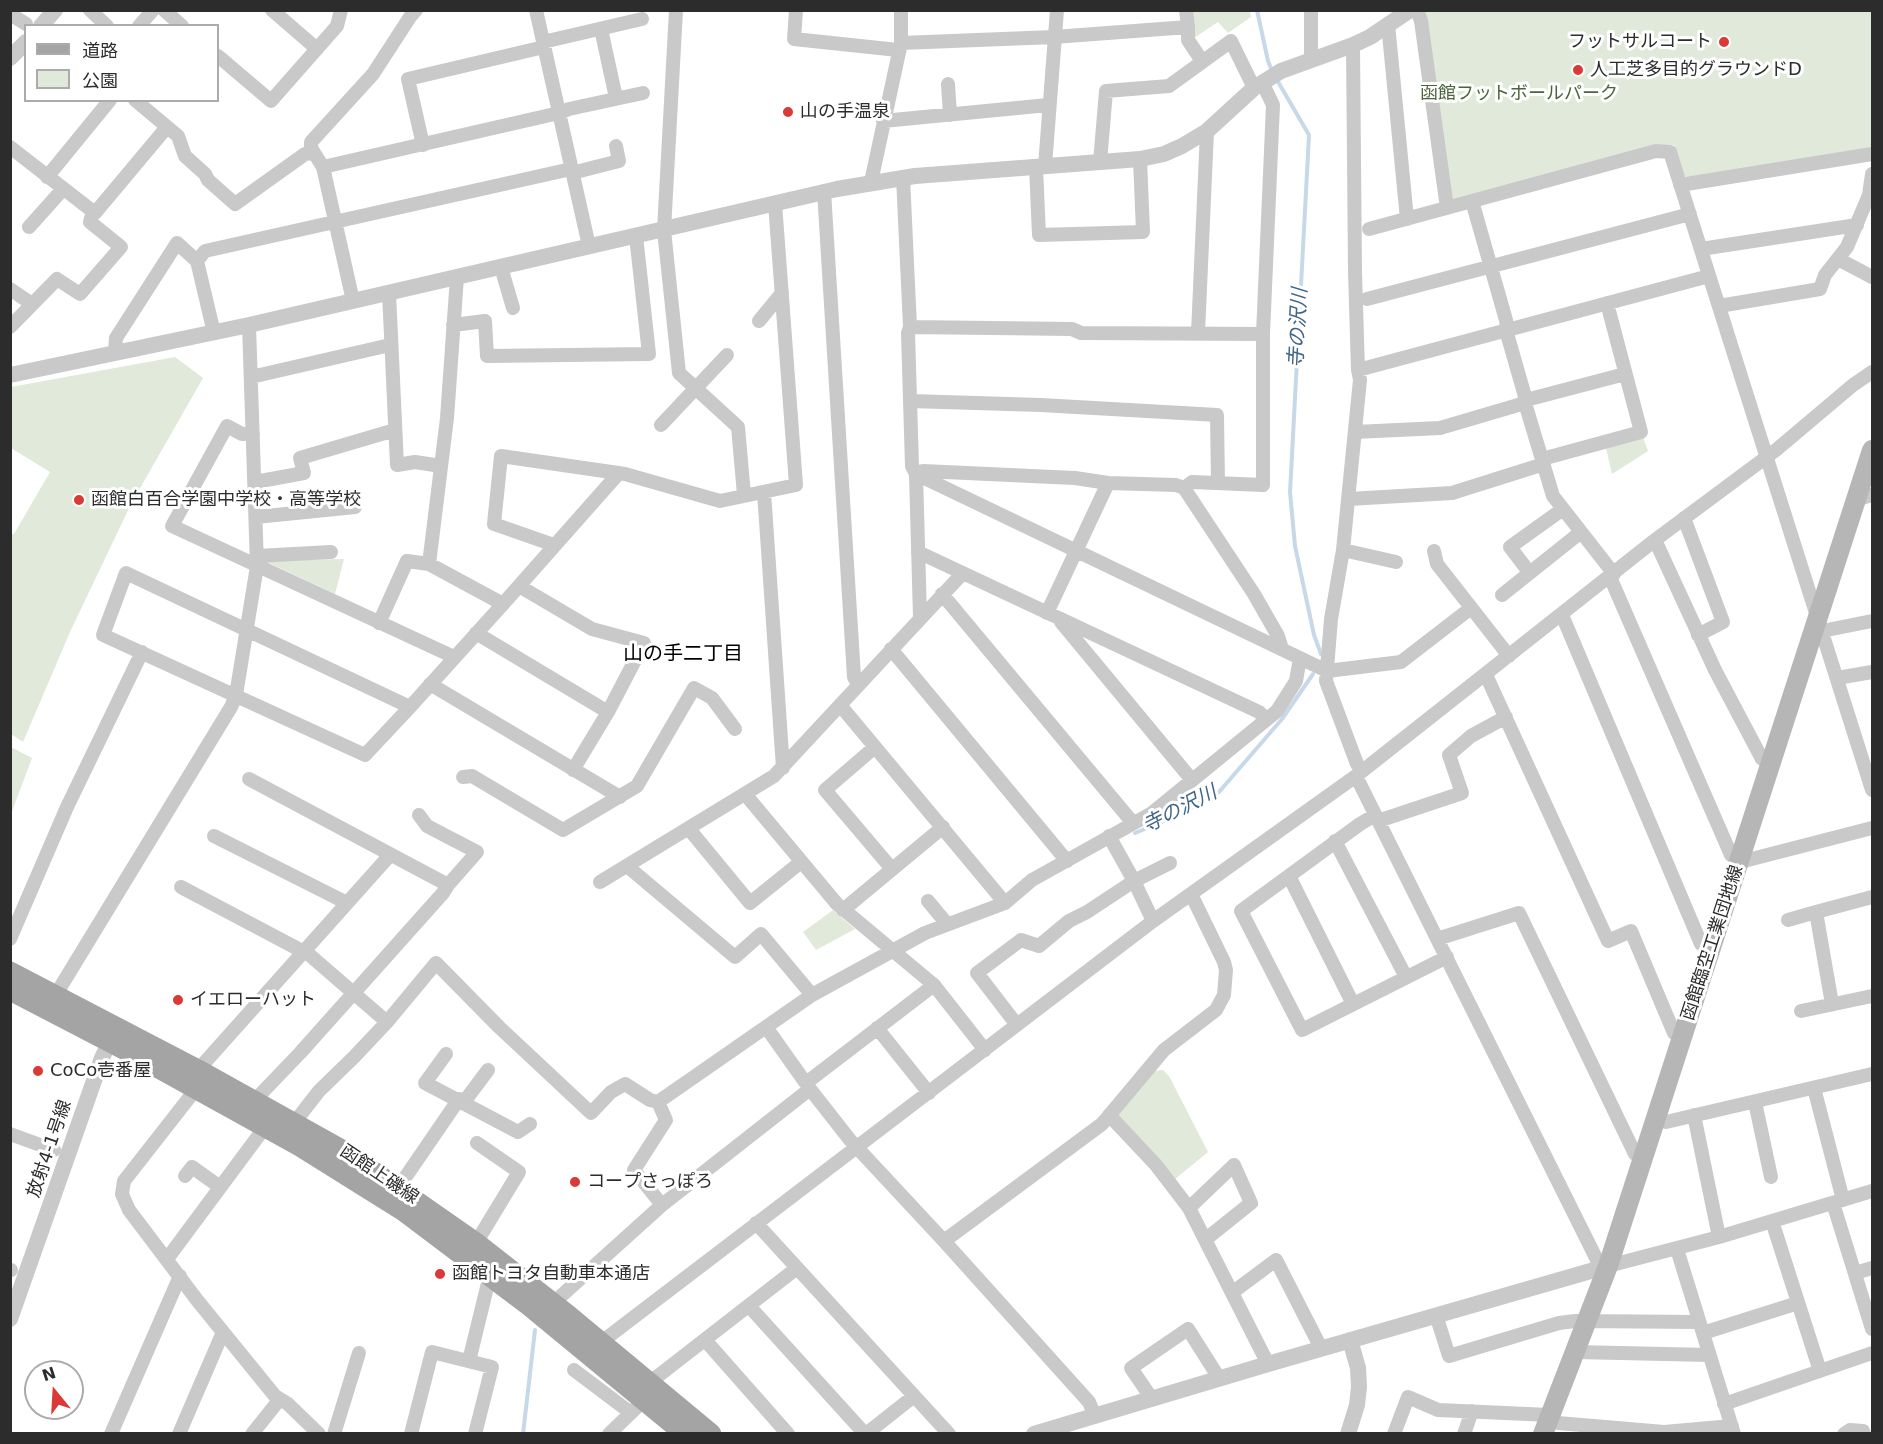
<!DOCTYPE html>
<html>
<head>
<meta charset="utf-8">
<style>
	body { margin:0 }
	#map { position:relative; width:1883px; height:1444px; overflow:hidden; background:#fff; font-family:"DejaVu Sans","Noto Sans JP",sans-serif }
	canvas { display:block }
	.frame { position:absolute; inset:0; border:12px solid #2c2c2c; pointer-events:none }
	.legend { position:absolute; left:24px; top:24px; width:195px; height:78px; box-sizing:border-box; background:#fff; border:2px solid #ababab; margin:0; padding:8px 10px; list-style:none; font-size:18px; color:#2c2c2c }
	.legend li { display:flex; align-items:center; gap:12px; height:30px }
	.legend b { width:30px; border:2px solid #ababab }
	.north { position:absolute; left:24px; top:1360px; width:60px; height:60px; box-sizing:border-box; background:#fff; border:2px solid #ababab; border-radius:50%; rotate:342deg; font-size:16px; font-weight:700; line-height:24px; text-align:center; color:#2c2c2c }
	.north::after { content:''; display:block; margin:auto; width:21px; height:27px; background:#da3937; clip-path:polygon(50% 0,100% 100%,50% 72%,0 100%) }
</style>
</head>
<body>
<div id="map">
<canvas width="1883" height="1444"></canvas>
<div class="frame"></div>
<ul class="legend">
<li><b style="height:8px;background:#a4a4a4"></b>道路</li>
<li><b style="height:16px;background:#e1e9da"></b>公園</li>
</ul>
<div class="north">N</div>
</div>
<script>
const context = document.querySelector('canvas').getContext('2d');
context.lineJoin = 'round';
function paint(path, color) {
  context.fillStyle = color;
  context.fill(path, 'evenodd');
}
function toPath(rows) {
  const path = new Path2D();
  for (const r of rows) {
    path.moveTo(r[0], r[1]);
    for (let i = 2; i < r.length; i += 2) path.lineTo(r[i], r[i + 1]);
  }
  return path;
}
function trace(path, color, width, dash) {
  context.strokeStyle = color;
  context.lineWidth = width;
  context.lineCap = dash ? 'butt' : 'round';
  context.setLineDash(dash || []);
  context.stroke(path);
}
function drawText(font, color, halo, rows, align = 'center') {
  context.font = font + ' "DejaVu Sans","Noto Sans JP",sans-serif';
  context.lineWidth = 6;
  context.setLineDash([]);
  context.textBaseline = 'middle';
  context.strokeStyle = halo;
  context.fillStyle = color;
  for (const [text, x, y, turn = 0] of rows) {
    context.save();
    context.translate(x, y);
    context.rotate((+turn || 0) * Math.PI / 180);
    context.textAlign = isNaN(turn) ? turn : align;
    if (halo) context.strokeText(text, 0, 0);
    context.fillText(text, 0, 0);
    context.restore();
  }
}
const green = toPath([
	[1423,10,1872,11,1872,148,1689,179,1685,176,1674,145,1655,146,1449,200],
	[1192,11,1250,11,1251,17,1228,33,1218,22,1194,38],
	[175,357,203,378,131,504,70,632,23,742,11,734,11,533,14,534,50,472,11,448,11,387],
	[1643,437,1648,451,1612,474,1606,448],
	[344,559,335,594,265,561],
	[11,747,32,758,11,814],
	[833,910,855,929,816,950,803,932],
	[1163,1070,1169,1076,1208,1152,1174,1180,1118,1115,1154,1071]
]);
const stream = toPath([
	[1257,10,1268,61,1272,71],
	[1277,80,1309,135,1290,492,1295,546,1314,635,1321,654],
	[1135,833,1176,816,1219,792,1282,719,1313,674],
	[523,1434,535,1330]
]);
const minor = toPath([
	[90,10,107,26],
	[164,10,182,26],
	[272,10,317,49],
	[536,10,589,246],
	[676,10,664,230,679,373,738,427,744,495],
	[796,10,794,39,898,50],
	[1186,10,1188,27],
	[1417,10,1421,21,1447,208],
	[10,14,26,24],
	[1388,24,1407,219],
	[139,26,153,10],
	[601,29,616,98],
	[543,42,642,19],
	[901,43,1054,37,1188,27,1188,40,1202,61],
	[1353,45,1355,272,1358,370,1360,380,1343,550,1331,619,1326,681,1357,764,1362,771],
	[218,56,271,101,337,26,341,10],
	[1311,60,1311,10],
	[948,84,950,115],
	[135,100,178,136,185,156,205,174,208,180,235,204,305,154,313,153],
	[883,121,1048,105],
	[423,145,408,79,544,47],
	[10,147,95,213,167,127],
	[1100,162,1106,91,1169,86,1231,41,1254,88],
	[1045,166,1057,10],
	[323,167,559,113,569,109,643,93],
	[1036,167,1039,235,1143,232,1140,159],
	[572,173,619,161,616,146],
	[47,177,110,100],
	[903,177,910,327,908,333,912,466,916,474,920,617],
	[871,182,901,43,901,10],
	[1680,185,1872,154],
	[824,191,854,677,859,685],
	[1472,201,1506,320,1508,337,1526,400,1525,403,1553,496,1614,574],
	[29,227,63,189],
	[1369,229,1656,151,1670,152,1872,790],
	[1701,249,1857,225],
	[1838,259,1872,277],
	[501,267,513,308],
	[10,289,32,304],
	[389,293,397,465,415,462,441,466],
	[1367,299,1690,214],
	[353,301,323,167,311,148,311,142,373,74,410,17,416,10],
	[1719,306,1820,289,1825,275,1847,247,1869,195,1872,174],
	[759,321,782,293],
	[453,325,485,321,487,356,649,354,636,236],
	[10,327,57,279,80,294,121,247,90,222,93,211],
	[910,327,1072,329,1081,333,1263,334],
	[214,333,197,261,205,251,571,169],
	[1198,333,1207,131],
	[115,353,116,338,177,243,197,261],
	[1358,370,1709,276],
	[251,377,390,345],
	[1526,400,1625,374],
	[910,401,1041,405,1217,415,1218,483],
	[661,425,727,355],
	[1355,432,1440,428,1525,403],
	[253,434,242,434,227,426,172,526,454,657],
	[1542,459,1641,432,1607,303],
	[916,474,923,471,1075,478,1108,483,1176,485,1184,488,1192,482,1263,485,1263,334,1273,105,1262,82],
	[916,474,1327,671,1401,662,1471,608],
	[255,482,304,473,300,458,395,430],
	[1184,488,1254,594,1278,636,1282,649],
	[764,492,783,768],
	[1349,499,1452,493,1544,464],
	[1858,499,1872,495],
	[256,517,355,507],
	[1684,518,1723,622,1698,635],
	[1655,540,1715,670,1762,759],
	[554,545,494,524,501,456,625,474,720,501,796,485,775,203],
	[1343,550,1396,562],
	[1434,551,1437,564,1509,656],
	[918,552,1259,712,1266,719],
	[257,556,331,552],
	[429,564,447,418,457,277],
	[1529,572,1510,547,1563,509],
	[1610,577,1731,855],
	[519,586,592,629,644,643,608,712,573,770],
	[942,594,1133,823],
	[1502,595,1581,532],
	[1047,613,1108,483],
	[1562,615,1701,944],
	[1061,622,1192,780],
	[379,623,407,561,429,564,503,604],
	[1822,631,1872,621],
	[476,633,608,712],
	[891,649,1067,861],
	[1486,675,1608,941,1631,931,1674,1033],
	[1837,678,1872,672],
	[430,684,620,797],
	[840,705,1005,903],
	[410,707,126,573,103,635,365,755,410,707,503,604,618,474],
	[875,747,825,790,892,869],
	[1356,776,1601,1268],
	[463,777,472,776,563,830,637,786,694,688,712,698,735,729],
	[249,779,448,885,477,852,427,826,419,815],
	[745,794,837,904,934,985,985,1050],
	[1375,815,1360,824,1241,911,1302,1030,1447,957],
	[1378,821,1462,793,1449,755,1471,736,1506,717],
	[689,829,750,903,801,862],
	[214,836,347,903],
	[1109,836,1134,881,1153,921],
	[1335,841,1406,977],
	[1740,862,1872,828],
	[627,866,735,957,761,934,812,995],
	[1289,876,1353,1004],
	[600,882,774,776,962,574],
	[181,887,304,952],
	[928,901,947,924],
	[843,910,943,827],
	[1788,920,1816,912],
	[10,939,67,807,142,652],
	[1437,939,1519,913,1635,1154],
	[305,951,387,1022],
	[55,996,231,707,236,695,257,566,249,325],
	[1832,1004,1816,912,1872,897],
	[1801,1011,1872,996],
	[1017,1025,977,973,1021,940,1039,946,1069,921,1087,912,1134,881,1170,863],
	[766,1027,810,1089,850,1140,944,1241,1089,1402,1095,1416],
	[877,1028,929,1093],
	[446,1054,425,1083,518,1132,530,1124],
	[198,1070,390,855],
	[806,1083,934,985],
	[1814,1088,1843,1200],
	[196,1089,124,1181,122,1194,129,1210,197,1300,275,1396,288,1404,319,1434],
	[254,1101,300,1053,443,893,448,885],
	[464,1102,488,1070],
	[658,1102,812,995,925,933,1005,903,1032,880,1152,813,1277,711,1296,681,1300,658],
	[1755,1102,1771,1177],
	[1109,1115,1156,1165,1189,1208,1268,1364],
	[1694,1115,1719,1237],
	[1666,1122,1872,1074],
	[294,1123,319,1091,354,1057,387,1022,436,963,499,1027,591,1113,611,1092,625,1084,650,1100,658,1102,666,1120,634,1170,662,1205],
	[10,1134,54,1150],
	[185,1176,192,1167,220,1187],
	[398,1188,459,1099],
	[1833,1203,1872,1329],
	[1189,1208,1234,1165,1251,1203,1206,1239],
	[1772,1221,1820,1371],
	[756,1223,949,1434],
	[944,1241,1102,1124,1164,1050,1216,1010,1224,995,1226,970,1224,962,1191,894],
	[476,1243,519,1172,477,1143],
	[1677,1249,1734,1434],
	[167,1259,265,1127],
	[1608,1266,1719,1237,1872,1191],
	[10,1270,11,1270],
	[1855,1273,1872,1268],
	[1233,1292,1276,1260,1321,1348],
	[749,1306,865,1434],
	[549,1310,561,1296,662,1205,810,1089],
	[1436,1315,1449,1356,1559,1323,1575,1321,1699,1322],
	[1703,1333,1798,1303],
	[705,1340,788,1434],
	[600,1343,1153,921,1356,776,1655,540,1776,450,1853,385,1872,372],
	[1575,1352,1709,1355],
	[469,1361,490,1275],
	[574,1370,631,1413],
	[649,1383,797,1268],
	[1152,1399,1131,1368,1188,1329,1219,1378],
	[1724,1404,1872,1353],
	[1558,1423,1664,1432,1732,1426],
	[111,1434,180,1276],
	[179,1434,223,1332],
	[252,1434,280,1399],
	[334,1434,359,1353],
	[411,1434,432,1352,492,1367,475,1434],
	[609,1434,636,1408],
	[866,1434,914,1396],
	[1394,1434,1408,1397,1438,1410,1550,1415],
	[1464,1434,1472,1411],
	[1844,1434,1850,1430,1863,1431,1864,1434]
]);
const tertiary = toPath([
	[41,26,55,10],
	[10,58,26,42],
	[10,375,249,325,837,189,915,176,1140,159,1164,154,1182,146,1207,131,1254,88,1281,71,1353,45,1370,37,1410,10],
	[10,1319,102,1058,114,1032],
	[1034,1434,1268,1364,1608,1266],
	[1348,1434,1357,1405,1359,1387,1358,1368,1350,1340]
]);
const secondary = toPath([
	[1543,1434,1608,1266,1872,450]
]);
const primary = toPath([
	[10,972,198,1070,347,1153,476,1243,569,1316,711,1434],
	[10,990,139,1057,300,1146,404,1211,526,1303,685,1434]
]);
const markers = [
	[1724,42,6,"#da3937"],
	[1578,70,6,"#da3937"],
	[788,112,6,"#da3937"],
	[79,500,6,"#da3937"],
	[178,1000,6,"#da3937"],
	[38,1071,6,"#da3937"],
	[575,1182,6,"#da3937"],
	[440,1274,6,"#da3937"]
];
const poiNames = [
	["フットサルコート",1712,42,"right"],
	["人工芝多目的グラウンドD",1590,70],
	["山の手温泉",800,112],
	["函館白百合学園中学校・高等学校",91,500],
	["イエローハット",190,1000],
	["CoCo壱番屋",50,1071],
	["コープさっぽろ",587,1182],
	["函館トヨタ自動車本通店",452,1274]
];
const parkNames = [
	["函館フットボールパーク",1519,94]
];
const streetNames = [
	["函館臨空工業団地線",1713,943,-72],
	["放射4-1号線",50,1149,-71],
	["函館上磯線",379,1175,34]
];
const waterNames = [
	["寺の沢川",1299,328,-87],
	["寺の沢川",1180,810,-27]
];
const neighbourhoodNames = [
	["山の手二丁目",683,655]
];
paint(green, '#e1e9da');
trace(stream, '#c7d8e8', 4);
trace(minor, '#c9c9c9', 14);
trace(tertiary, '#c9c9c9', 16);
trace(secondary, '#b6b6b6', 20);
trace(primary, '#a4a4a4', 21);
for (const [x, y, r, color] of markers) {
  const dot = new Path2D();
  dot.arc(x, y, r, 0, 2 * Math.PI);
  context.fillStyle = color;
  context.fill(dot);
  trace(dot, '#fff', 2);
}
drawText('18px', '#2c2c2c', '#fff', poiNames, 'left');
drawText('18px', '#4c643c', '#fff', parkNames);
drawText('18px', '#2c2c2c', '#fff', streetNames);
drawText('italic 20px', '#3f6688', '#fff', waterNames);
drawText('20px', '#000', '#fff', neighbourhoodNames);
</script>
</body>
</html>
